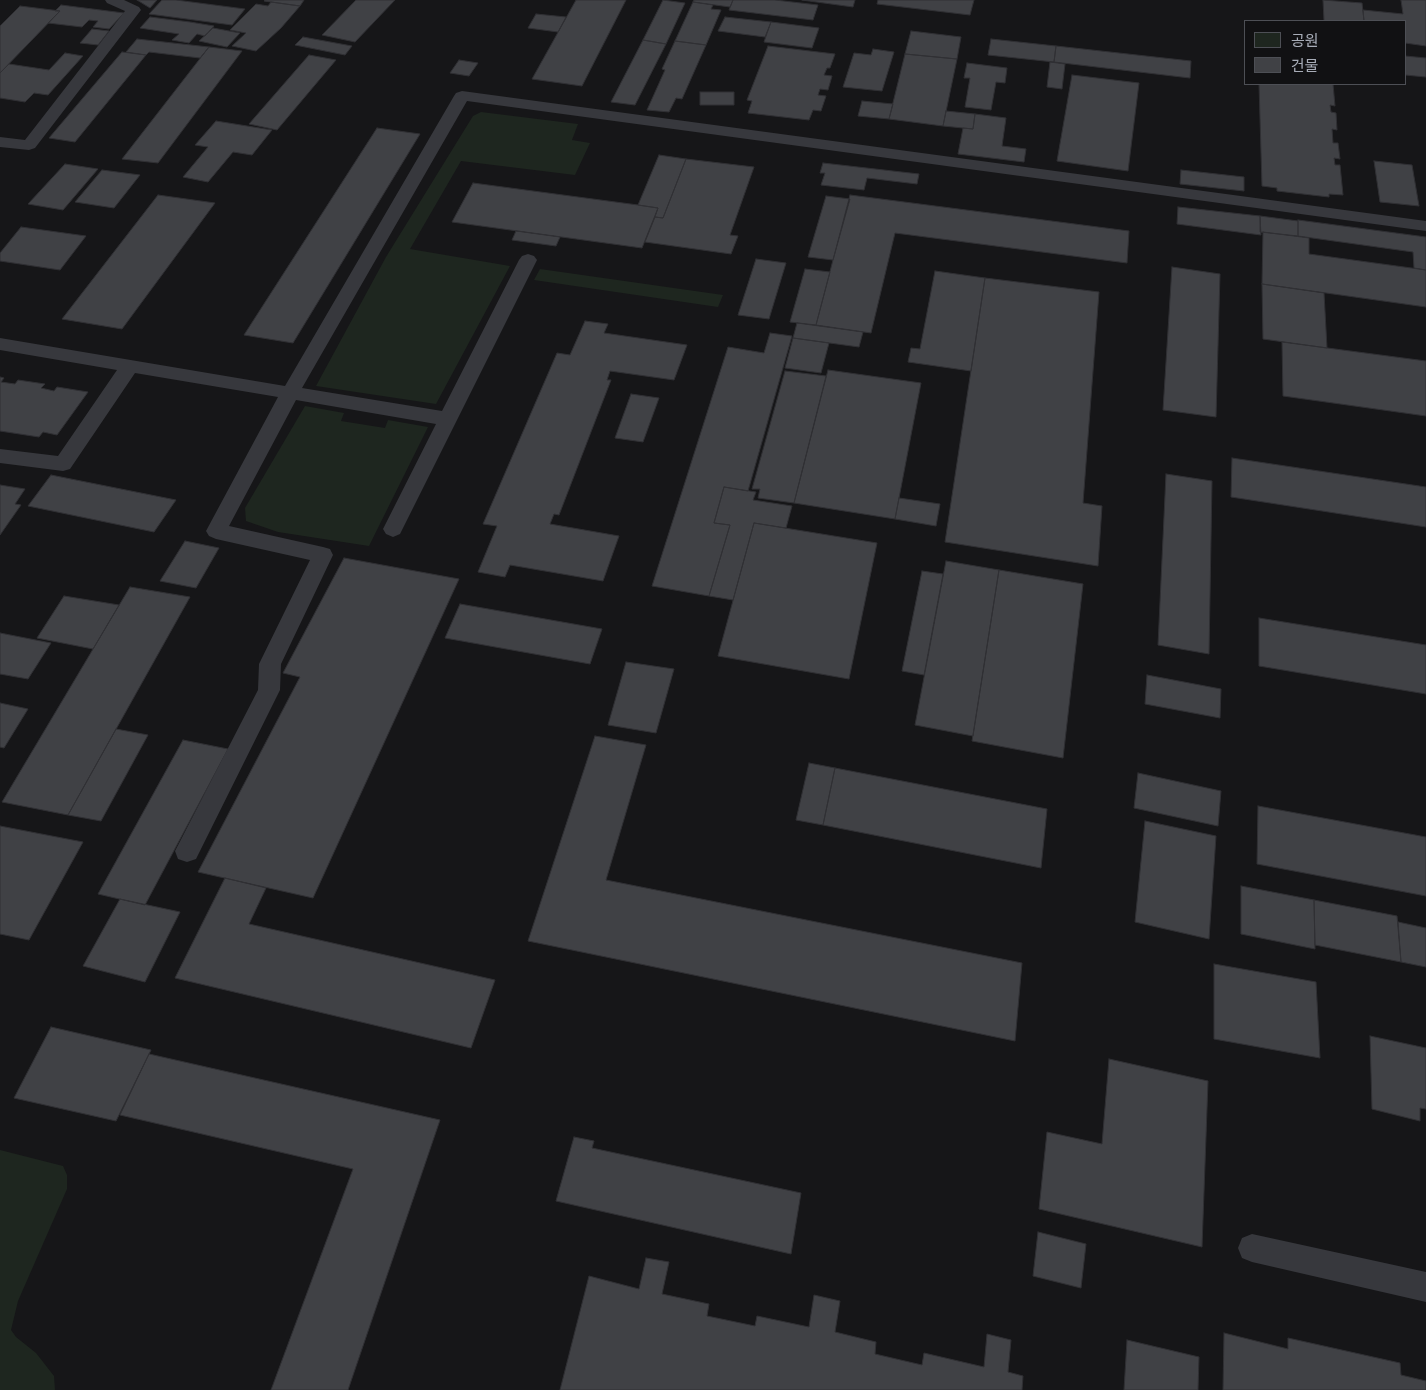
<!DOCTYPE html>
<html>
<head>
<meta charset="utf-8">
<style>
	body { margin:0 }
	#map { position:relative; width:1426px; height:1390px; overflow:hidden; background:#161618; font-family:"Fira Sans Condensed","Noto Sans KR",sans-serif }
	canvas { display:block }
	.legend { position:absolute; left:1244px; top:20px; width:162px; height:65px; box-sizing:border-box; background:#111113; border:1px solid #4d4f55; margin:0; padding:6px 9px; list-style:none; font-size:15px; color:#a8adb8 }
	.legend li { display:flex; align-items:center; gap:10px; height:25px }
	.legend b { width:25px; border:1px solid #4d4f55 }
</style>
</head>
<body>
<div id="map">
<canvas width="1426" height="1390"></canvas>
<ul class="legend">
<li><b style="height:14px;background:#1e261f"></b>공원</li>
<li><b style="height:14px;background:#404145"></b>건물</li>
</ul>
</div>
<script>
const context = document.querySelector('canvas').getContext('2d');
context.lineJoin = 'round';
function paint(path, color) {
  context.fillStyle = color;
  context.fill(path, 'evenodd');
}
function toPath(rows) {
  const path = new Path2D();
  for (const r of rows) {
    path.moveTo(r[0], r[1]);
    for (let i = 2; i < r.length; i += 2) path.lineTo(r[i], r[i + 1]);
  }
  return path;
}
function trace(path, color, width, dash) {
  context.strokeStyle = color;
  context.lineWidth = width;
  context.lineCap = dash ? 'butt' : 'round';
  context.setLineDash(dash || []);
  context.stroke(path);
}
const green = toPath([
	[481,112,578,124,572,140,590,143,575,175,461,161,410,249,510,266,436,404,316,386,386,257,473,116],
	[540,269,723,295,718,307,534,280],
	[305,406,344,413,341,421,385,428,388,420,428,427,369,546,278,532,246,521,245,508],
	[0,1150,63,1166,67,1175,67,1189,18,1301,11,1330,16,1337,36,1353,54,1376,55,1390,0,1390]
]);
const building = toPath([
	[137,0,157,0,150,8,137,0],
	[162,0,176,0,245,9,232,25,149,14,162,0],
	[265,0,304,0,300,6,264,1,265,0],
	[356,0,395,0,355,42,322,35,356,0],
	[576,0,626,0,582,86,532,79,576,0],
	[663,0,685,3,666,44,643,40,663,0],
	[694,0,733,0,730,7,693,2,694,0],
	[733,0,775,0,818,5,813,20,729,10,733,0],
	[802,0,855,0,853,7,802,0],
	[878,0,974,0,970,15,877,4,878,0],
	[1323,0,1362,3,1364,21,1324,21,1323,0],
	[1401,0,1426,0,1426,46,1405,43,1405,21,1364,21,1363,10,1403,14,1401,0],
	[271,2,300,6,281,28,256,51,232,46,246,33,230,30,256,4,268,6,271,2],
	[693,2,713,5,711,9,721,10,706,45,675,41,693,2],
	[61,5,124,13,109,29,93,27,98,21,89,20,82,27,48,23,60,11,55,11,61,5],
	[20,6,60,11,0,73,0,26,20,6],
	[536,14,566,17,558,32,528,28,536,14],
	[150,17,190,22,214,26,205,36,197,34,189,43,172,40,179,34,140,28,150,17],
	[725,17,771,22,765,37,718,31,725,17],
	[771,22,819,28,812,48,764,42,771,22],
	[213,28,240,33,227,47,199,41,213,28],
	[92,29,109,31,98,45,80,43,92,29],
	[911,31,961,37,957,59,905,54,911,31],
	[303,37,352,46,345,55,295,45,303,37],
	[137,39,209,47,200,58,149,52,146,55,126,52,137,39],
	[991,39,1056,46,1054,62,988,55,991,39],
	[643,40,666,44,635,105,611,102,643,40],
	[675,41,706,45,682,99,676,98,669,112,647,110,665,70,662,69,675,41],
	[768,46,835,54,830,68,827,68,824,75,832,76,828,90,820,89,818,95,826,96,821,111,813,110,809,120,748,113,752,101,747,100,768,46],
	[1056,46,1191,61,1190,78,1054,62,1056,46],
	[209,47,242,51,158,163,122,159,209,47],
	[873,49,894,52,882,91,843,87,854,53,871,55,873,49],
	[122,52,146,55,75,142,49,138,122,52],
	[65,53,83,56,48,95,34,93,25,102,0,98,0,73,9,64,49,70,65,53],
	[905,54,957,59,943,126,889,119,905,54],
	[309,55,336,60,277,130,249,124,309,55],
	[1405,56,1426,58,1426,77,1405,75,1405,56],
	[459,60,478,63,469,76,450,73,459,60],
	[1050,62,1065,64,1062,89,1047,87,1050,62],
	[967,63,1007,68,1005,83,996,82,991,110,965,107,970,78,964,78,967,63],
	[1072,75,1139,83,1128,171,1057,161,1072,75],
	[1259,84,1333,84,1335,106,1330,105,1331,112,1336,113,1337,130,1332,129,1333,143,1338,143,1340,159,1334,158,1335,165,1340,165,1343,195,1329,194,1329,197,1277,191,1277,188,1262,186,1259,84],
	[700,92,734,92,734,105,700,105,700,92],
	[862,101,893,104,889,119,858,116,862,101],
	[946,111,975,114,973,129,943,126,946,111],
	[975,114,1006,118,1002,146,1026,149,1024,162,958,154,963,128,973,129,975,114],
	[216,121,272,130,252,155,233,152,208,182,183,177,208,147,195,145,216,121],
	[377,128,420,134,293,343,244,335,377,128],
	[659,155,686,159,663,218,655,217,658,208,638,205,659,155],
	[686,159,754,167,730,235,738,236,731,254,645,242,655,217,663,218,686,159],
	[1374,161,1412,165,1419,206,1380,202,1374,161],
	[823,163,919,174,917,184,867,178,864,190,821,185,825,173,820,173,823,163],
	[65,164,98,169,63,210,28,204,65,164],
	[102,170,140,175,114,208,75,202,102,170],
	[1181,170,1244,177,1244,191,1180,184,1181,170],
	[473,183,638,205,658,208,642,248,452,222,473,183],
	[158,195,215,203,122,329,62,319,158,195],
	[850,195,1129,231,1127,263,895,233,871,333,816,325,850,195],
	[826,196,850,199,833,260,808,257,826,196],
	[1178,207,1260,216,1261,235,1177,224,1178,207],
	[1260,216,1298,221,1298,236,1260,232,1260,216],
	[1298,220,1426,237,1426,270,1414,268,1413,252,1298,236,1298,220],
	[21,227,86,236,60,270,0,261,0,253,21,227],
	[516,231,560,237,556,246,512,240,516,231],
	[1263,232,1309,238,1309,254,1426,270,1426,307,1262,284,1263,232],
	[756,259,786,263,769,319,738,315,756,259],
	[1172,267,1220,274,1216,417,1163,410,1172,267],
	[805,269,830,272,816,325,790,322,805,269],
	[935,271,985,278,971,371,908,362,911,348,920,349,935,271],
	[985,278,1099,292,1083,503,1102,506,1098,566,945,542,985,278],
	[1262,284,1324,293,1327,348,1263,339,1262,284],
	[585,321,608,324,604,333,687,345,674,380,610,371,607,380,611,380,559,515,554,514,550,524,619,536,603,581,510,565,505,577,478,572,497,526,483,524,557,353,570,355,585,321],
	[797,323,863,332,859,347,793,338,797,323],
	[770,333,792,336,748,491,724,487,714,523,730,525,709,596,652,586,728,347,764,353,770,333],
	[793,338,829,343,821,373,785,368,793,338],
	[1282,342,1426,361,1426,416,1283,396,1282,342],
	[828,370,921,383,895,519,794,503,828,370],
	[785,371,826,376,794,503,758,498,760,489,752,489,785,371],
	[0,377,4,378,1,382,15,384,18,380,45,384,41,388,54,391,57,387,88,392,57,435,43,432,39,437,0,431,0,377],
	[631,394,659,398,643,442,615,438,631,394],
	[1232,458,1426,487,1426,527,1231,497,1232,458],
	[1166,474,1212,481,1209,654,1158,645,1166,474],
	[51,475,176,500,154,532,28,506,51,475],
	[0,485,25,489,15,504,21,505,0,535,0,485],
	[724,487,756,492,753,500,792,506,786,528,754,523,733,600,709,596,730,525,714,523,724,487],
	[899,498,940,504,936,526,895,519,899,498],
	[754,523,877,543,849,679,718,656,754,523],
	[185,541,219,548,196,588,160,581,185,541],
	[344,558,459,579,313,898,198,872,300,677,283,673,344,558],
	[946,561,999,570,973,736,915,725,946,561],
	[999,570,1083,584,1063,758,972,741,999,570],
	[922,571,943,574,924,675,902,671,922,571],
	[130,587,190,597,68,815,2,802,130,587],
	[64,596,119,605,93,649,37,638,64,596],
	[460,604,602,629,590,664,445,638,460,604],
	[1259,618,1426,645,1426,694,1259,666,1259,618],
	[0,633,51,643,28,679,0,674,0,633],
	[626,662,674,669,656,733,608,725,626,662],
	[1147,675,1221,689,1220,718,1145,704,1147,675],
	[0,703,28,709,4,748,0,747,0,703],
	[116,729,148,735,101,821,68,815,116,729],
	[595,736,646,745,606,880,1022,963,1015,1041,528,941,595,736],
	[183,740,228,749,145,905,98,894,183,740],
	[809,763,835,768,823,825,796,820,809,763],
	[835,768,1047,809,1041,868,823,825,835,768],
	[1138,773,1221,791,1218,826,1134,808,1138,773],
	[1258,806,1426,837,1426,896,1257,864,1258,806],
	[1145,821,1216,836,1209,939,1135,922,1145,821],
	[0,826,83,842,29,940,0,934,0,826],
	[225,878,266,888,249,924,495,980,471,1048,175,978,225,878],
	[1241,886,1314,900,1315,949,1241,934,1241,886],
	[120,899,180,912,145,982,83,966,120,899],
	[1314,900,1397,916,1401,962,1315,945,1314,900],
	[1398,922,1426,928,1426,967,1401,962,1398,922],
	[1214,964,1316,982,1320,1058,1214,1039,1214,964],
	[51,1027,151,1050,116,1121,14,1098,51,1027],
	[1370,1036,1426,1048,1426,1109,1420,1108,1420,1121,1372,1109,1370,1036],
	[149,1054,440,1120,348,1390,271,1390,353,1169,120,1115,149,1054],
	[1109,1059,1208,1081,1202,1247,1039,1209,1047,1132,1102,1144,1109,1059],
	[574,1137,594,1141,592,1148,801,1193,791,1254,556,1201,574,1137],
	[1038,1232,1086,1244,1081,1288,1033,1276,1038,1232],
	[646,1258,669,1262,662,1294,709,1304,707,1316,755,1326,757,1316,809,1327,814,1295,840,1301,835,1332,876,1342,875,1354,922,1365,924,1353,984,1367,987,1334,1011,1340,1008,1372,1023,1376,1022,1390,560,1390,589,1276,639,1289,646,1258],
	[1224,1333,1288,1349,1288,1338,1400,1363,1401,1375,1426,1381,1426,1390,1223,1390,1224,1333],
	[1127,1340,1199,1357,1198,1390,1124,1390,1127,1340]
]);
const lane = toPath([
	[105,0,124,0,139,7,141,10,35,148,29,150,0,147,0,137,25,140,125,11,107,3,105,0],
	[462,91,1426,221,1426,231,467,101,302,388,442,411,519,260,522,256,528,254,534,256,537,260,400,534,393,537,386,534,383,529,436,424,296,400,229,526,323,547,330,549,333,555,281,664,280,690,196,859,187,862,178,859,175,851,258,690,259,664,310,560,216,539,209,536,206,531,278,397,135,373,70,469,63,471,0,463,0,449,58,456,117,370,0,350,0,338,285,386,454,96,456,93,462,91],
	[1252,1234,1426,1272,1426,1302,1252,1262,1242,1258,1238,1248,1242,1238,1252,1234]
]);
paint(green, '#1e261f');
paint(building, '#404145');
trace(building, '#303034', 1);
paint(lane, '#37383d');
</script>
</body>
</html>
